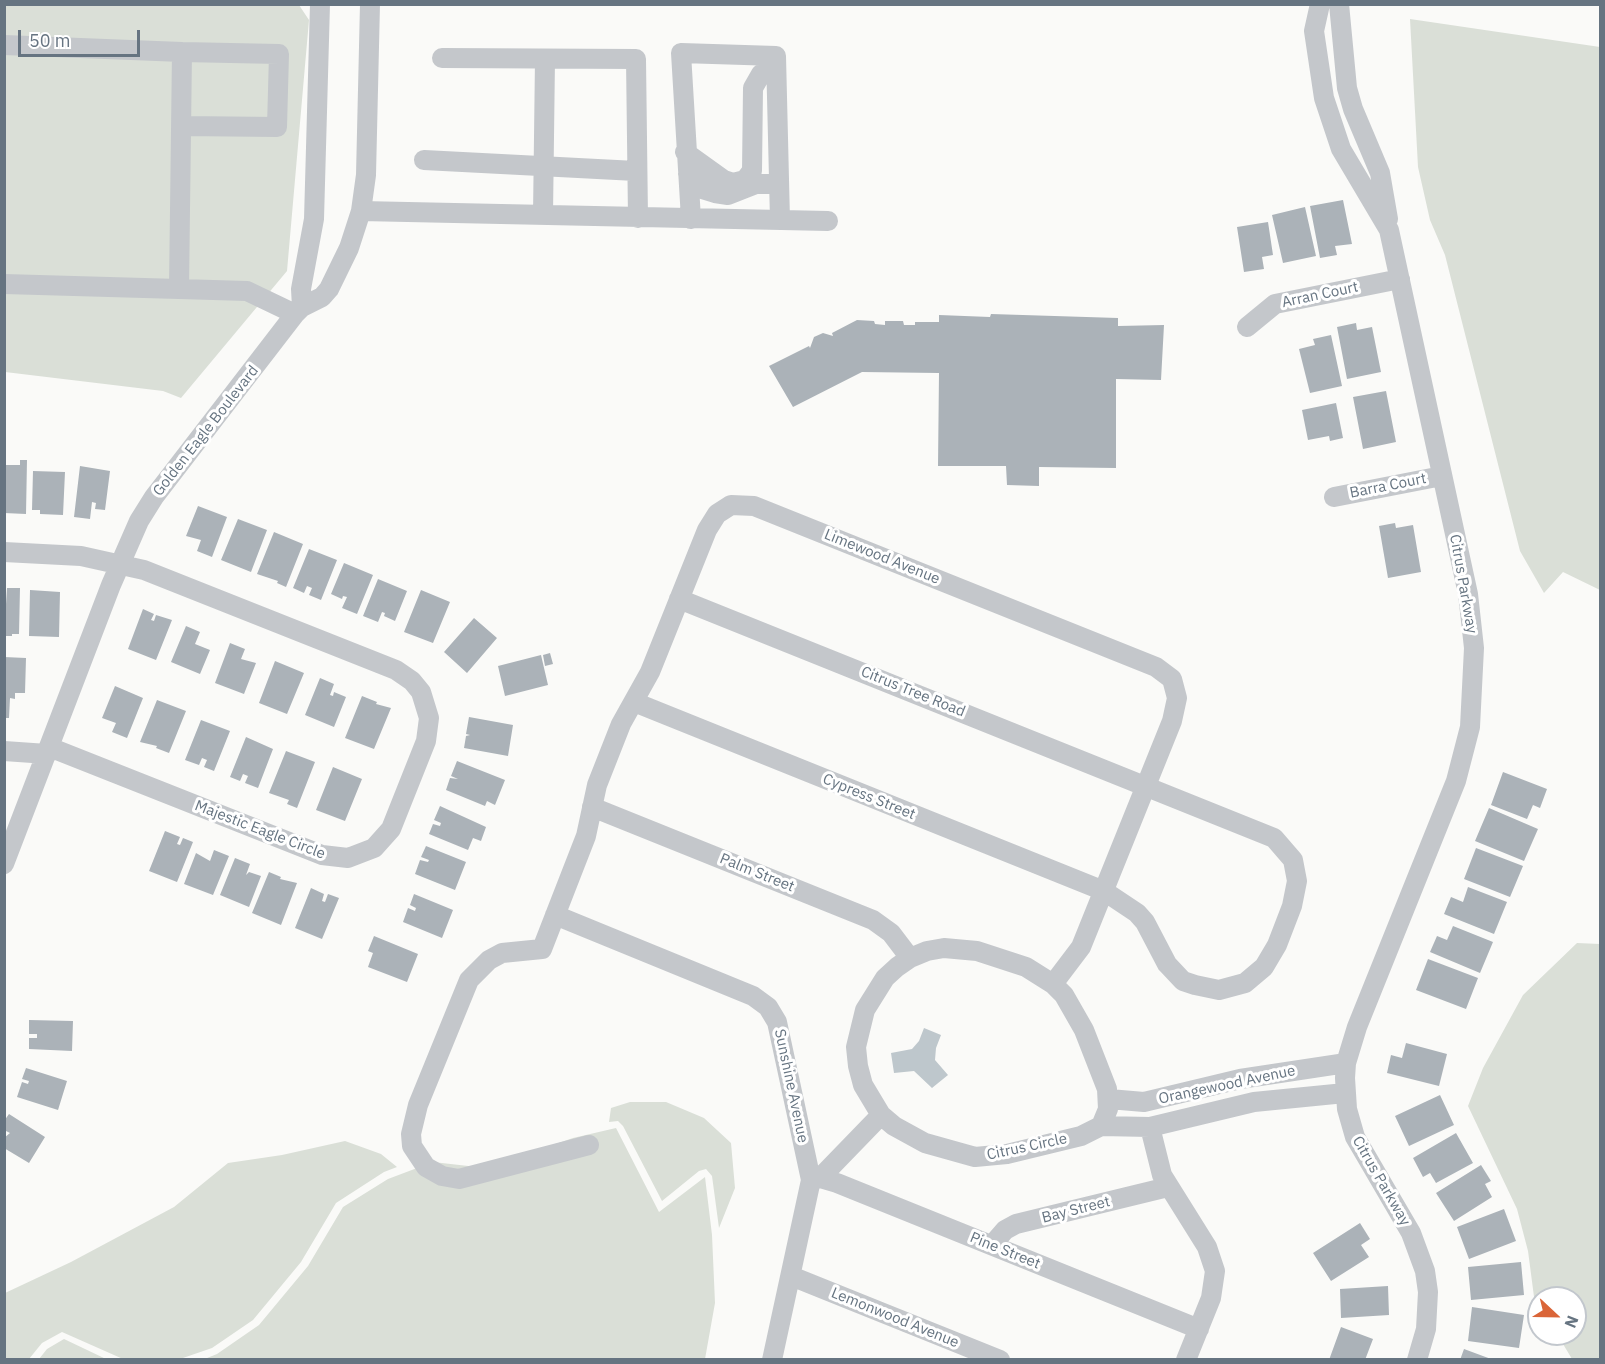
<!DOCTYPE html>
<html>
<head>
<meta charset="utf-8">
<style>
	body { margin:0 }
	#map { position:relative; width:1605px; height:1364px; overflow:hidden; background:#fafaf8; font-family:"IBM Plex Sans",sans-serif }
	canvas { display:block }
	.frame { position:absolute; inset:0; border:6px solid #667481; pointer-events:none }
	.north { position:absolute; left:1527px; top:1286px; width:60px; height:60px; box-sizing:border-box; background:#fff; border:2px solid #c2c7cd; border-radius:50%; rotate:112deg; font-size:16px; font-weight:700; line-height:24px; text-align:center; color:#667481 }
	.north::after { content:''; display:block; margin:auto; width:21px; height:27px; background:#da6538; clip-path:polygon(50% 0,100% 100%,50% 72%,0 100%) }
	.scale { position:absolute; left:18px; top:30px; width:122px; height:27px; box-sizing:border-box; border:3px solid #667481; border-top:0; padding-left:8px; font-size:18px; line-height:21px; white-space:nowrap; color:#667481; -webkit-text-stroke:4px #fff; paint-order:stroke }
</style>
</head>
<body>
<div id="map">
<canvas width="1605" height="1364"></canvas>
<div class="frame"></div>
<div class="north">N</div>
<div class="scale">50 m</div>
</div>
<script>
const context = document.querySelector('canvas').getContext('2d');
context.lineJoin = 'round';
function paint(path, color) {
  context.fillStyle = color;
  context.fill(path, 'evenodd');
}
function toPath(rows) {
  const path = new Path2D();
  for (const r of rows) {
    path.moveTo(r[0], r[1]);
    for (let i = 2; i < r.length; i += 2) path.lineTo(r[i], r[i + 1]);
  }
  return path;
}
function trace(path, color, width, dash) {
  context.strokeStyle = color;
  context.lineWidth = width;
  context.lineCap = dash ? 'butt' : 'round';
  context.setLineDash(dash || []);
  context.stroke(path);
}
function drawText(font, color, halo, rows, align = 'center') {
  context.font = font + ' "IBM Plex Sans",sans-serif';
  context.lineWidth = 6;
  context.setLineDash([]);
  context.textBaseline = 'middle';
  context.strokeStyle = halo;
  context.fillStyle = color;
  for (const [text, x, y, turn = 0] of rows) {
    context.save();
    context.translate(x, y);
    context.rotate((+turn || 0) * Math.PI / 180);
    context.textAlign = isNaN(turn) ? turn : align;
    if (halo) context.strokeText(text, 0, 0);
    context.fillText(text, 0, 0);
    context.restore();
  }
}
const green = toPath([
	[5,5,299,5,309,20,287,271,181,398,163,391,5,372],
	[1410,19,1600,47,1600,590,1563,572,1544,593,1520,551,1445,255,1430,220,1418,167],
	[1577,943,1600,944,1600,1359,1572,1359,1557,1334,1575,1334,1575,1298,1539,1298,1539,1315,1536,1312,1528,1251,1517,1209,1468,1106,1483,1068,1523,995],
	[630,1102,666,1102,704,1118,731,1143,735,1188,719,1228,712,1176,706,1169,699,1171,662,1201,623,1126,618,1121,609,1122,611,1108],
	[616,1128,659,1212,705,1177,712,1235,715,1303,705,1359,202,1360,217,1354,259,1325,308,1266,343,1207,388,1179,433,1162,486,1168,573,1138],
	[345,1141,381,1154,397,1167,384,1172,336,1203,301,1262,253,1320,212,1348,180,1359,123,1359,62,1332,42,1343,29,1359,5,1359,5,1293,71,1262,174,1207,228,1163,282,1155],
	[64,1339,106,1359,39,1359,47,1349]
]);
const water = toPath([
	[924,1028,941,1035,936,1048,935,1060,948,1075,932,1088,914,1071,894,1073,891,1053,912,1049,919,1041]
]);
const building = toPath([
	[1343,200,1352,244,1335,246,1337,255,1320,258,1310,206],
	[1305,207,1316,256,1283,263,1272,215],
	[1268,222,1273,255,1262,257,1264,269,1244,272,1237,227],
	[991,314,1118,318,1118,326,1164,325,1161,380,1116,379,1116,468,1039,467,1039,486,1007,485,1006,466,938,466,939,373,862,372,793,407,769,366,809,346,810,348,814,337,823,333,833,336,832,333,857,320,874,321,875,324,885,325,885,321,903,321,904,325,915,325,915,322,939,322,939,315,990,317],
	[1356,323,1357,330,1372,327,1381,372,1347,379,1337,327],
	[1331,335,1342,386,1310,393,1299,349,1315,345,1313,339],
	[1386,391,1396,442,1363,449,1353,397],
	[1336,403,1343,438,1330,441,1329,436,1308,440,1302,410],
	[20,460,27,460,26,514,4,513,4,465,20,465],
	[80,466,110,471,105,510,95,509,96,503,92,502,90,519,74,517],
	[33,471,65,472,63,515,40,514,40,510,32,510],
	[198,506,227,517,212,557,197,551,201,540,186,536],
	[238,519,267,530,251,572,221,560],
	[1395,523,1396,528,1413,525,1421,572,1388,578,1379,526],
	[274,532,303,544,286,587,277,583,278,581,257,574],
	[309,549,337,560,321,600,309,595,312,588,307,586,304,593,293,588],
	[344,563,373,575,357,614,342,608,347,597,343,596,342,599,331,594],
	[378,579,407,591,395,621,384,616,385,613,382,612,378,622,363,616],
	[7,588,20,588,19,634,12,634,12,636,4,636],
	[30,590,60,592,59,637,29,636],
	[421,590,450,602,433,643,404,632],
	[143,609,154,614,151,620,154,621,156,615,172,620,156,660,128,649],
	[474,618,497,638,467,673,444,652],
	[186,626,200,632,195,644,210,650,200,674,171,662],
	[230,643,245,649,241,659,256,663,244,694,215,683],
	[550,653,553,664,545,666,543,655],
	[541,655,548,685,505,696,498,666],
	[4,657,26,658,25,693,15,693,15,699,10,698,9,718,4,718],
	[275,661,304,673,287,714,259,703],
	[320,678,334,684,330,695,333,696,334,692,346,697,334,727,305,715],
	[115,686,143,698,127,738,112,732,116,723,102,718],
	[362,696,377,702,376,704,391,708,374,749,345,738],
	[157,700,186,711,169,753,156,748,157,746,140,742],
	[469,717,513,725,508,756,464,748,466,736,470,735,466,734],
	[201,720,230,731,214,771,204,767,207,760,202,758,199,765,185,760],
	[246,737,273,749,258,788,245,783,248,776,243,774,240,781,230,777],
	[286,751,315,762,297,808,287,804,289,800,269,793],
	[457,761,505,780,495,805,487,801,485,806,446,790,450,778,458,779,451,776],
	[333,767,362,779,345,821,316,810],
	[1503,772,1547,789,1540,808,1533,805,1527,819,1491,805],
	[440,806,486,827,481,841,473,838,468,850,429,834,433,824,440,826,441,823,434,820],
	[1489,808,1538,829,1524,861,1475,841],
	[165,831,180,837,177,844,180,845,183,838,193,842,177,882,149,871],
	[426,846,466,862,455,890,415,874,420,860,428,862,429,860,421,857],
	[1476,848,1523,866,1510,897,1464,879],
	[214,850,229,856,213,895,184,884,196,853,210,861],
	[235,858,250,864,246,875,249,872,261,876,249,907,220,895],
	[269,872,281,877,280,879,297,883,281,925,252,913],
	[1468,887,1507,902,1494,934,1444,914,1451,897,1463,902],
	[311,888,324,894,322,901,325,902,328,894,339,898,322,939,295,928],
	[414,894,453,910,442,938,403,922,408,908,415,911,416,908,410,905],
	[1453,926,1493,942,1480,973,1430,952,1437,936,1447,940],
	[374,936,418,954,407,982,368,967,373,953,368,951],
	[1428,959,1478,978,1466,1009,1416,990],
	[29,1020,73,1021,72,1051,29,1049,29,1038,37,1038,37,1034,29,1034],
	[1406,1043,1447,1054,1439,1086,1387,1073,1391,1055,1402,1058],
	[26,1068,67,1081,58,1110,17,1097,22,1082,28,1084,29,1081,22,1079],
	[1440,1095,1454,1125,1409,1146,1395,1116],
	[9,1114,45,1137,29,1163,4,1148,4,1138,10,1133,4,1130,4,1121],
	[1456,1133,1473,1163,1436,1183,1430,1173,1423,1177,1413,1158],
	[1481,1165,1491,1181,1485,1184,1492,1197,1454,1221,1436,1193],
	[1504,1209,1516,1241,1469,1259,1457,1227],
	[1360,1223,1370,1239,1361,1245,1369,1257,1331,1281,1313,1253],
	[1521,1262,1524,1295,1471,1300,1468,1267],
	[1388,1286,1389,1315,1341,1318,1340,1289],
	[1472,1307,1524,1315,1519,1348,1468,1341],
	[1341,1327,1373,1339,1365,1360,1329,1360],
	[1464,1349,1491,1359,1491,1360,1460,1360]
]);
const minor = toPath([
	[1320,4,1314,31,1324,98,1341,149,1389,230,1468,594,1474,648,1470,727,1456,781,1357,1027,1346,1063,1345,1078,1347,1109,1355,1137,1411,1233,1425,1271,1428,1292,1426,1329,1417,1360],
	[1339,4,1347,88,1353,109,1380,173,1388,219],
	[4,45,182,52],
	[442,58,636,59,638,218],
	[183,126,277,127,279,54,182,52,179,289,247,291,295,314],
	[685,152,724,180,733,183,745,180,752,171,753,88,761,74,776,65],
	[424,160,636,171],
	[688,174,702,189,715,193,728,195,756,184,778,184],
	[361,211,828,221],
	[543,215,545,59],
	[691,219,681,53,776,56,780,220],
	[4,284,179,289],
	[302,307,301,289,314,219,320,4],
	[1247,327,1275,304,1400,279],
	[1334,497,1442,476],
	[4,552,81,556,144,570,396,670,412,681,421,692,429,718,426,741,391,829,374,848,348,858,322,855,49,747],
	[634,702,1104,891,1137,913,1145,922,1167,964,1183,981,1195,985,1219,990,1245,983,1264,967,1277,945,1292,906,1297,881,1293,860,1274,838,679,599],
	[4,751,47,754],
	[592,807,873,920,891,933,910,958],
	[4,864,111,585,139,521,154,497,295,314,302,307,322,297,329,289,349,248,361,211,366,175,370,4],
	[555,915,753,996,768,1007,777,1022,811,1180,772,1360],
	[944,948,977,951,1026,967,1053,984,1064,995,1084,1030,1107,1089,1108,1109,1101,1126,1081,1136,1007,1154,975,1157,925,1143,894,1126,881,1115,863,1085,858,1066,856,1047,865,1010,885,978,897,967,910,958,927,951,944,948],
	[1109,1099,1144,1102,1240,1079,1346,1063],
	[1101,1126,1150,1127,1254,1102,1345,1093],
	[1150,1127,1162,1175,1207,1247,1215,1271,1211,1298,1186,1360],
	[589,1145,459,1179,442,1176,426,1167,412,1146,411,1134,418,1105,469,980,489,960,502,953,542,949,586,836,597,785,621,724,650,672,707,530,717,514,731,505,754,506,1156,667,1172,679,1177,698,1172,721,1081,947,1053,984],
	[820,1178,881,1115],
	[811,1180,820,1178,837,1183,1199,1329],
	[992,1245,1005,1230,1016,1224,1168,1187],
	[791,1276,1000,1360]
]);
const streetNames = [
	["Arran Court",1320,295,-12],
	["Golden Eagle Boulevard",206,431,-52],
	["Barra Court",1388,486,-11],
	["Limewood Avenue",882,557,22],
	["Citrus Parkway",1463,584,80],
	["Citrus Tree Road",913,692,22],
	["Cypress Street",869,797,22],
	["Majestic Eagle Circle",260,830,21],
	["Palm Street",757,873,22],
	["Orangewood Avenue",1227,1085,-12],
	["Sunshine Avenue",791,1086,78],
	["Citrus Circle",1027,1147,-12],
	["Citrus Parkway",1381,1181,60],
	["Bay Street",1076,1210,-14],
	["Pine Street",1005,1251,22],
	["Lemonwood Avenue",895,1318,22]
];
paint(green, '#dadfd7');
paint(water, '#bec7cc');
paint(building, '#abb2b8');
trace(minor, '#c4c7cb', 20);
drawText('15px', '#667481', '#fff', streetNames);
</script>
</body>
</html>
